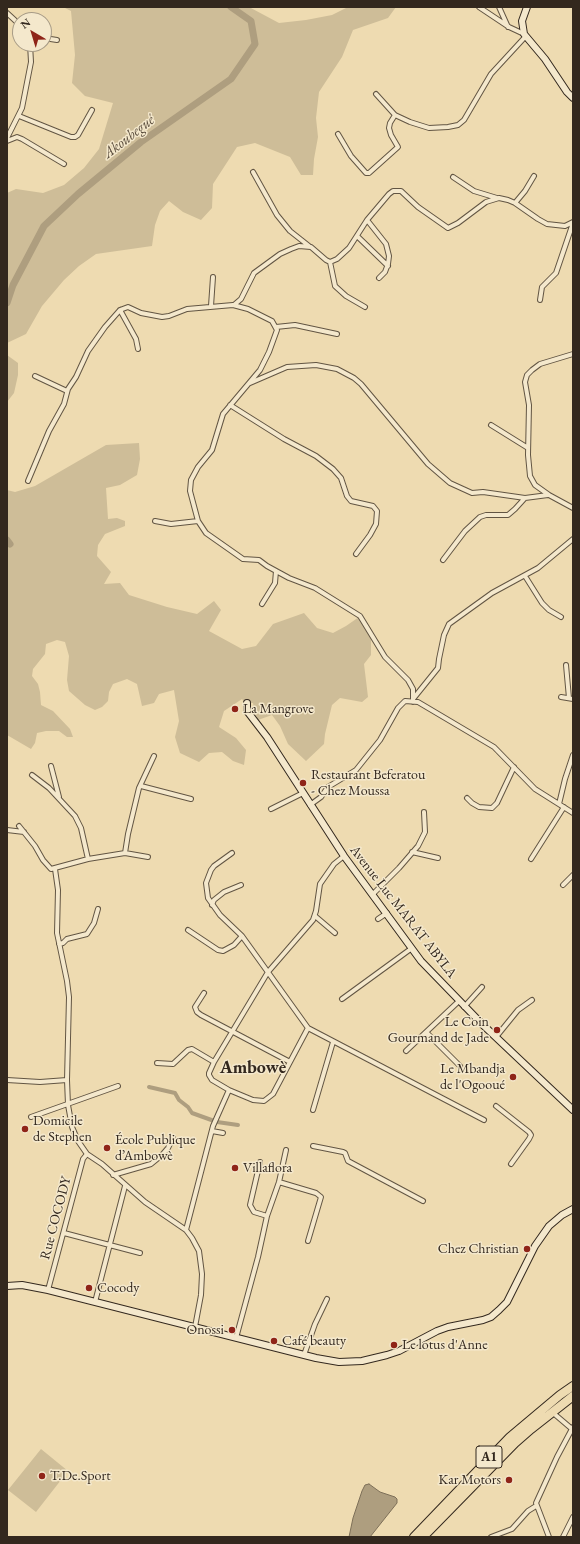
<!DOCTYPE html>
<html>
<head>
<meta charset="utf-8">
<style>
	body { margin:0 }
	#map { position:relative; width:580px; height:1544px; overflow:hidden; background:#eedbb1; font-family:"EB Garamond",serif }
	canvas { display:block }
	.frame { position:absolute; inset:0; border:8px solid #33281e; pointer-events:none }
	.north { position:absolute; left:12px; top:12px; width:40px; height:40px; box-sizing:border-box; background:#f4e8cc; border:1px solid #a79b86; border-radius:50%; rotate:322deg; font-size:11px; font-weight:700; line-height:16px; text-align:center; color:#33281e }
	.north::after { content:''; display:block; margin:auto; width:14px; height:18px; background:#8f2418; clip-path:polygon(50% 0,100% 100%,50% 72%,0 100%) }
</style>
</head>
<body>
<div id="map">
<canvas width="580" height="1544"></canvas>
<div class="frame"></div>
<div class="north">N</div>
</div>
<script>
const context = document.querySelector('canvas').getContext('2d');
context.lineJoin = 'round';
function paint(path, color) {
  context.fillStyle = color;
  context.fill(path, 'evenodd');
}
function toPath(rows) {
  const path = new Path2D();
  for (const r of rows) {
    path.moveTo(r[0], r[1]);
    for (let i = 2; i < r.length; i += 2) path.lineTo(r[i], r[i + 1]);
  }
  return path;
}
function trace(path, color, width, dash) {
  context.strokeStyle = color;
  context.lineWidth = width;
  context.lineCap = dash ? 'butt' : 'round';
  context.setLineDash(dash || []);
  context.stroke(path);
}
function drawText(font, color, halo, rows, align = 'center') {
  context.font = font + ' "EB Garamond",serif';
  context.lineWidth = 3;
  context.setLineDash([]);
  context.textBaseline = 'middle';
  context.strokeStyle = halo;
  context.fillStyle = color;
  for (const [text, x, y, turn = 0] of rows) {
    context.save();
    context.translate(x, y);
    context.rotate((+turn || 0) * Math.PI / 180);
    context.textAlign = isNaN(turn) ? turn : align;
    if (halo) context.strokeText(text, 0, 0);
    context.fillText(text, 0, 0);
    context.restore();
  }
}
const green = toPath([
	[63,7,249,7,279,23,306,20,332,15,348,7,396,7,388,18,353,30,342,57,319,92,316,118,318,137,314,159,313,175,301,175,290,157,255,143,237,147,213,184,212,208,201,220,183,212,169,201,160,211,155,225,152,246,96,254,79,266,64,280,42,306,26,334,7,343,7,193,16,189,43,193,64,185,84,168,99,149,113,103,85,96,72,83,75,55,71,11],
	[7,355,18,363,18,375,14,393,7,402],
	[139,443,140,459,137,475,120,485,106,488,108,519,117,518,125,521,125,526,105,534,98,545,97,556,111,572,104,584,120,583,129,595,167,607,197,614,214,601,221,610,209,631,242,649,256,646,273,624,304,613,317,628,333,633,346,626,359,617,371,638,371,655,364,664,368,697,362,702,340,698,332,705,325,734,324,744,306,761,288,744,280,726,272,715,258,720,255,713,253,703,245,703,242,699,224,711,219,727,236,738,246,750,244,765,233,761,222,752,209,753,199,762,180,753,175,737,179,721,174,690,159,694,154,703,142,706,137,684,127,679,113,684,109,692,108,701,102,707,95,710,85,705,69,691,67,680,69,656,65,642,57,640,46,644,45,654,33,669,32,676,38,684,40,692,41,705,53,711,70,729,73,737,67,737,59,731,46,731,37,733,35,743,31,749,7,735,7,490,15,492,35,486,106,445],
	[41,1449,68,1471,36,1512,8,1490]
]);
const water = toPath([
	[369,1484,380,1492,395,1497,397,1499,397,1503,370,1537,349,1537,353,1518,362,1491,365,1485,369,1484]
]);
const canal = toPath([
	[149,1087,175,1093,179,1100,188,1107,192,1113,217,1122,238,1125]
]);
const river = toPath([
	[7,303,13,285,44,226,78,194,141,142,231,79,255,44,251,21,231,7],
	[7,540,10,544]
]);
const street = toPath([
	[479,7,509,27,524,34],
	[499,7,508,27],
	[7,13,20,25],
	[44,38,57,40],
	[376,94,395,115,410,122,429,128,448,127,458,125,464,120,491,74,526,36],
	[19,116,71,137,75,137,78,135,92,110],
	[338,134,351,156,366,173,369,173,398,147,391,135,389,128,390,123,395,115],
	[7,138,22,108,31,62,30,44],
	[7,141,17,137,22,139,64,164],
	[253,172,277,215,290,231,309,246],
	[453,177,474,191,497,198],
	[515,203,525,191,534,176],
	[367,220,386,244,389,256,388,264,385,272,379,278],
	[357,236,388,266],
	[330,262,335,286,346,296,365,307],
	[540,300,542,287,556,273,573,223],
	[234,305,241,299,254,273,280,254,291,249,299,246,311,247,326,260,330,262,337,259,349,248,367,220,389,194,393,191,401,191,418,207,448,228,458,223,486,202,499,198,508,200,515,203,538,219,547,224,565,226,573,222],
	[211,306,213,277],
	[120,310,136,339,138,349],
	[276,327,295,325,337,334],
	[573,354,540,364,532,370,527,375,525,382,529,405,528,455,530,476,535,485,549,495,573,508],
	[35,376,67,391],
	[250,383,287,367,316,365,337,369,354,378,361,384,428,464,450,483,472,493,483,492,525,498],
	[230,405,284,439,316,456,333,469,341,478,347,496,351,501,373,506,377,511,376,524,370,535,356,554],
	[491,425,528,448],
	[28,481,49,431,64,404,68,389,76,377,88,351,105,327,120,310,128,307,141,313,162,317,169,316,187,309,233,305,248,309,272,321,277,330,269,352,260,370,223,414,212,450,198,467,191,480,190,491,198,521,206,533,243,559,259,560,267,566,289,578,315,588,360,616,385,657,408,680,413,689,413,702],
	[155,521,171,524,198,521],
	[443,560,465,531,480,517,486,515,508,515,515,509,525,498,548,495],
	[525,576,542,603,549,610,561,617],
	[262,604,275,583,276,571],
	[566,665,569,698],
	[561,697,573,699],
	[413,699,438,668,439,659,444,635,449,624,492,593,538,568,573,539],
	[51,766,59,797],
	[141,786,191,799],
	[467,798,472,803,479,807,492,808,497,803,514,767],
	[559,804,565,779,573,755],
	[310,805,321,797,328,787,356,770,380,740,398,708,405,701,418,702,494,747,535,789,573,813],
	[271,809,303,793],
	[19,826,35,846,43,860,51,869,88,859,81,828,75,816,49,788,32,775],
	[7,830,24,832],
	[412,852,438,858],
	[125,853,148,857],
	[232,853,214,866,211,870,206,883,208,898,220,915,242,936,308,1028,484,1120],
	[88,859,125,853,128,834,139,788,154,756],
	[531,859,564,807],
	[55,869,58,890,57,933,67,981,69,997,67,1080,68,1105,72,1127,78,1141,87,1154,102,1164,145,1202,186,1230,192,1238,199,1251,202,1274,201,1295,195,1327],
	[563,885,573,875],
	[373,894,399,868,418,846,425,832,424,812],
	[212,905,214,900,224,892,241,885],
	[315,916,335,933],
	[378,919,387,913],
	[188,930,218,950,223,951,234,945,242,936],
	[59,944,63,943,67,939,87,934,94,923,98,909],
	[204,993,195,1007,197,1012,201,1015,290,1062],
	[342,999,412,948],
	[464,1007,482,987],
	[308,1028,273,1094,264,1101,253,1100,229,1090,212,1080,209,1075,209,1073,214,1062,268,972,313,920,316,911,320,884,334,864,344,856],
	[427,1033,460,1066],
	[496,1037,518,1010,532,1000],
	[406,1051,459,1001],
	[157,1063,173,1064,188,1050,192,1049,214,1062],
	[7,1080,40,1082,67,1080],
	[496,1106,529,1132,531,1135,529,1139,511,1164],
	[313,1110,333,1042],
	[31,1117,118,1086],
	[212,1131,223,1133],
	[313,1146,343,1152,345,1153,348,1161,423,1201],
	[260,1162,250,1205,254,1212,267,1216],
	[113,1175,151,1164,162,1155,168,1148,173,1138],
	[279,1182,316,1193,321,1197,308,1241],
	[186,1230,213,1126,229,1090],
	[64,1233,140,1253],
	[48,1290,83,1159,87,1154],
	[95,1302,125,1186],
	[236,1338,258,1257,267,1216,279,1182,286,1150],
	[304,1355,315,1324,327,1299],
	[552,1412,572,1429],
	[491,1537,512,1529,528,1511,536,1506],
	[549,1537,536,1503,557,1457,573,1427],
	[563,1537,573,1517]
]);
const secondary = toPath([
	[527,7,522,21,524,34,545,59,567,92,573,98],
	[247,703,247,711,267,737,344,856,421,961,482,1024,573,1110],
	[7,1286,22,1285,48,1290,316,1358,339,1362,362,1361,387,1355,399,1351,437,1331,448,1327,483,1320,491,1317,499,1310,507,1302,535,1246,549,1226,562,1215,573,1209]
]);
const highway = toPath([
	[414,1537,510,1437,560,1395,573,1386],
	[423,1537,515,1443,531,1429,573,1396]
]);
const markers = [
	[235,709,4,"#8f2418"],
	[303,783,4,"#8f2418"],
	[497,1030,4,"#8f2418"],
	[513,1077,4,"#8f2418"],
	[25,1129,4,"#8f2418"],
	[107,1148,4,"#8f2418"],
	[235,1168,4,"#8f2418"],
	[527,1249,4,"#8f2418"],
	[89,1288,4,"#8f2418"],
	[232,1330,4,"#8f2418"],
	[274,1341,4,"#8f2418"],
	[394,1345,4,"#8f2418"],
	[42,1476,4,"#8f2418"],
	[509,1480,4,"#8f2418"]
];
const shields = [
	[489,1457,26]
];
const shieldNames = [
	["A1",489,1457]
];
const poiNames = [
	["La Mangrove",243,709],
	["Restaurant Beferatou",311,775],
	["- Chez Moussa",311,791],
	["Le Coin",489,1022,"right"],
	["Gourmand de Jade",489,1038,"right"],
	["Le Mbandja",505,1069,"right"],
	["de l'Ogooué",505,1085,"right"],
	["Domicile",33,1121],
	["de Stephen",33,1137],
	["École Publique",115,1140],
	["d’Ambowè",115,1156],
	["Villaflora",243,1168],
	["Chez Christian",519,1249,"right"],
	["Cocody",97,1288],
	["Onossi",224,1330,"right"],
	["Café beauty",282,1341],
	["Le lotus d'Anne",402,1345],
	["T.De.Sport",50,1476],
	["Kar Motors",501,1480,"right"]
];
const streetNames = [
	["Avenue Luc MARAT ABYLA",403,912,52],
	["Rue COCODY",56,1218,-75]
];
const waterNames = [
	["Akoubegué",129,137,-38]
];
const districtNames = [
	["Ambowè",253,1068]
];
paint(green, '#cebd98');
paint(water, '#ae9e7f');
trace(water, '#7d6f58', 1);
trace(canal, '#ae9e7f', 4);
trace(river, '#ae9e7f', 7);
trace(street, '#625543', 6);
trace(secondary, '#33281e', 8);
trace(highway, '#33281e', 10);
trace(street, '#f4e8cc', 4);
trace(secondary, '#f4e8cc', 6);
trace(highway, '#eedbb1', 8);
for (const [x, y, r, color] of markers) {
  const dot = new Path2D();
  dot.arc(x, y, r, 0, 2 * Math.PI);
  context.fillStyle = color;
  context.fill(dot);
  trace(dot, '#f4e8cc', 1.5);
}
for (const [x, y, w] of shields) {
  const box = new Path2D();
  box.roundRect(x - w / 2, y - 11, w, 22, 3);
  context.fillStyle = '#f4e8cc';
  context.fill(box);
  trace(box, '#33281e', 1);
}
drawText('bold 13px', '#33281e', null, shieldNames);
drawText('14px', '#33281e', '#f4e8cc', poiNames, 'left');
drawText('14px', '#33281e', '#f4e8cc', streetNames);
drawText('italic 15px', '#584b3b', '#f4e8cc', waterNames);
drawText('bold 18px', '#33281e', '#f4e8cc', districtNames);
</script>
</body>
</html>
